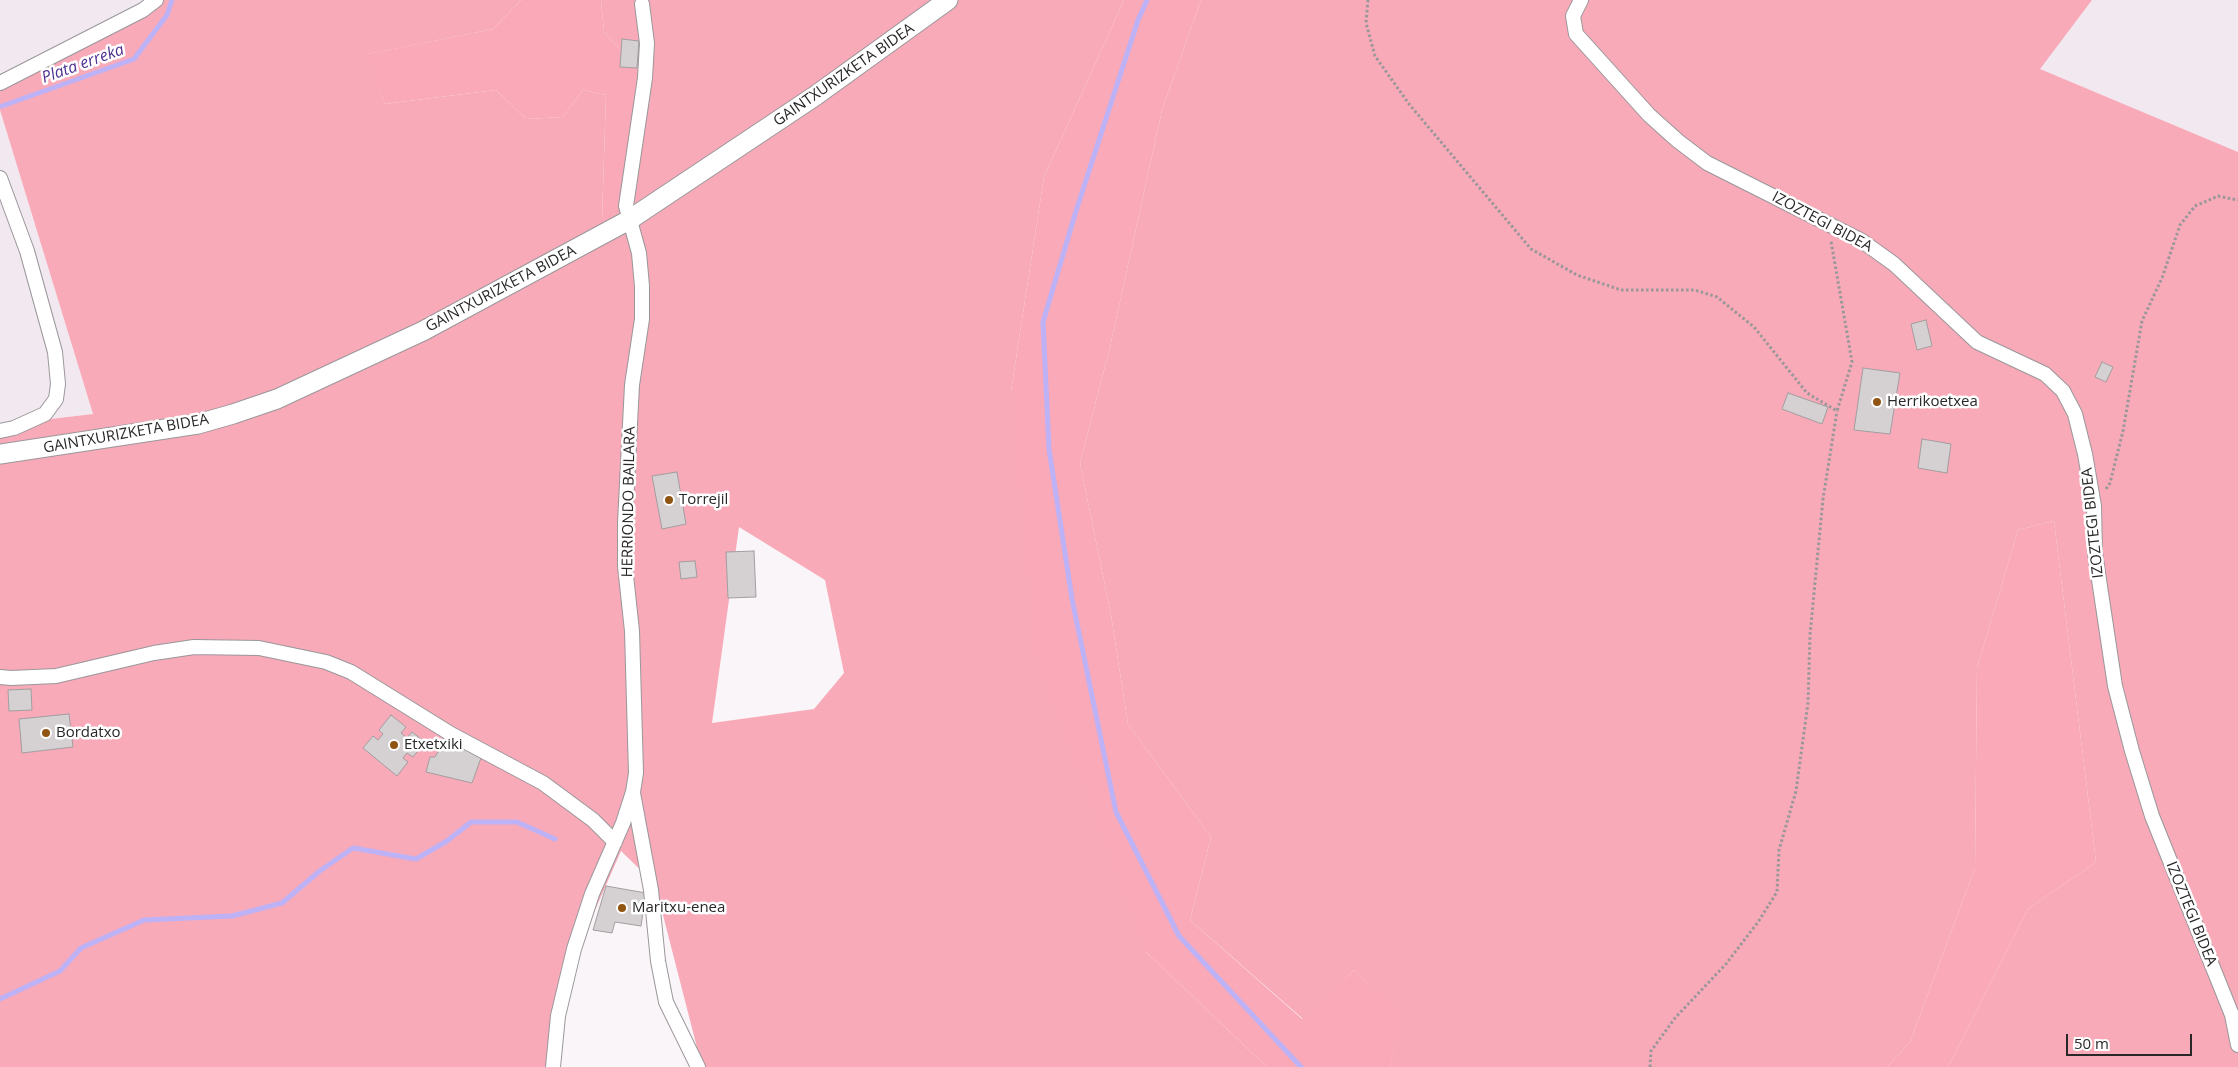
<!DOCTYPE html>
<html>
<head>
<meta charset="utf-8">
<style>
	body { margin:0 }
	#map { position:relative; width:2238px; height:1067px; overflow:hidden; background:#f9f5f8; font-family:"Open Sans",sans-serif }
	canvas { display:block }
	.scale { position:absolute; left:2066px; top:1034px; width:126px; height:22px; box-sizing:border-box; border:2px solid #292829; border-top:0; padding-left:6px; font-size:15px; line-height:18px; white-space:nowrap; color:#292829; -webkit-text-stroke:4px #fff; paint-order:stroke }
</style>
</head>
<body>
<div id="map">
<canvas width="2238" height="1067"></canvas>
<div class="scale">50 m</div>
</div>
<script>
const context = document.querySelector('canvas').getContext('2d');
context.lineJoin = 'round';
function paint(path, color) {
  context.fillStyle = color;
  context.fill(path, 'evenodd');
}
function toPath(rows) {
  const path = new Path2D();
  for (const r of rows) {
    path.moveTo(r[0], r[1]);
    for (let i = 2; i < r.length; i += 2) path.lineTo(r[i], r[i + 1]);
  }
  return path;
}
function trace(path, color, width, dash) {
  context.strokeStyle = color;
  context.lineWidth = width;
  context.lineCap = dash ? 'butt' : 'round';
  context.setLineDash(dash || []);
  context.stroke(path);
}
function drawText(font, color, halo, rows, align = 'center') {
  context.font = font + ' "Open Sans",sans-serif';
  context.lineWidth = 5;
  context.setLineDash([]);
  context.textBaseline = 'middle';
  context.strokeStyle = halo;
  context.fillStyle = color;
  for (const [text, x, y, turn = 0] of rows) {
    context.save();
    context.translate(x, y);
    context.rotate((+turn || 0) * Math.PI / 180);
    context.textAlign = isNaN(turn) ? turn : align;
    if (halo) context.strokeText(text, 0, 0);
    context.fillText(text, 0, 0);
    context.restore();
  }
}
const built = toPath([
	[0,0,158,0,0,82],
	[2092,0,2238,0,2238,152,2039,69],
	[0,110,93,414,0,425]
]);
const green = toPath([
	[158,0,521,0,493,29,368,54,385,104,496,90,526,119,563,117,583,90,606,95,602,219,651,83,604,32,601,0,1124,0,1044,177,1011,391,1146,952,1267,1067,702,1067,655,884,621,851,567,974,559,1067,0,1067,0,425,93,414,0,110,0,82],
	[739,527,825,580,844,673,814,709,712,723],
	[1201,0,2092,0,2040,69,2238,152,2238,1067,1948,1067,2028,909,2096,862,2054,521,2018,530,1977,668,1975,868,1910,1042,1887,1067,1390,1067,1402,1014,1354,970,1303,1019,1190,920,1211,837,1128,724,1111,615,1080,463,1110,347,1162,110]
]);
const forest = toPath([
	[521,0,601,0,604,32,651,83,638,205,602,220,606,95,583,90,563,117,526,119,496,90,385,104,367,54,493,29],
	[1124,0,1201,0,1162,110,1110,347,1080,463,1111,615,1128,724,1211,837,1190,920,1302,1019,1354,970,1403,1014,1390,1067,1267,1067,1146,952,1035,656,1011,391,1044,177],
	[2054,521,2096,862,2028,909,1948,1067,1887,1067,1910,1042,1975,868,1977,668,2018,530]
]);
const stream = toPath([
	[1147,0,1138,20,1076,211,1043,322,1049,449,1072,599,1116,812,1179,936,1301,1067],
	[2,106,134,59,167,15,172,0],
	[0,999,60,971,81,948,144,920,232,916,282,903,321,870,353,848,416,859,447,841,471,822,517,822,555,839]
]);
const building = toPath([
	[622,39,639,41,637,68,620,67,622,39],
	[1926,320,1932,346,1917,350,1911,324,1926,320],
	[2102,362,2113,367,2106,382,2095,377,2102,362],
	[1863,368,1900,373,1890,434,1854,430,1863,368],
	[1788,393,1828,407,1822,424,1782,409,1788,393],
	[1922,439,1951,444,1947,473,1918,468,1922,439],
	[677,472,686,524,662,529,652,476,677,472],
	[754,551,756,597,728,598,726,552,754,551],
	[695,561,697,577,681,579,679,562,695,561],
	[31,689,32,710,9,711,8,690,31,689],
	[69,714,73,747,22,753,19,719,69,714],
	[391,715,406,727,401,733,407,738,412,732,425,742,413,757,407,753,403,758,408,762,397,776,363,748,373,736,378,740,383,734,379,730,391,715],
	[446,738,481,758,472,783,426,772,430,757,435,757,446,738],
	[606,886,646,893,641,926,615,922,612,933,593,930,606,886]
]);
const path = toPath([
	[1368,0,1366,23,1375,56,1409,104,1531,249,1577,275,1621,290,1695,290,1717,297,1754,327,1807,393,1837,411,1852,362,1831,241],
	[2106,489,2110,483,2123,431,2142,321,2162,278,2180,225,2195,206,2218,196,2238,200],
	[1650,1067,1651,1051,1675,1018,1726,964,1758,922,1777,892,1779,850,1796,791,1808,703,1810,635,1816,572,1823,499,1837,411]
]);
const street = toPath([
	[1581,0,1573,16,1576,34,1649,115,1678,141,1707,163,1862,241,1894,264,1977,342,2045,374,2063,391,2075,414,2085,454,2094,506,2095,553,2115,686,2132,751,2152,816,2232,1015,2238,1045],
	[0,83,143,10,156,0],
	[0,178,27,251,55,352,58,384,56,399,45,414,14,428,0,431],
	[0,677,11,678,56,676,154,653,194,647,259,648,326,662,351,672,451,734,543,783,593,820,615,842],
	[633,793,651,890,658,961,666,1002,698,1067],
	[553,1067,558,1016,574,949,592,894,623,823,633,792,636,773,632,631,625,566,625,523,632,385,642,319,642,286,639,253,626,206,645,78,647,43,642,4]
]);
const secondary = toPath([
	[0,454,198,424,233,414,277,399,423,331,629,220,815,96,948,0]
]);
const markers = [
	[1877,402,5,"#905512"],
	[669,500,5,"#905512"],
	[46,733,5,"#905512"],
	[394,745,5,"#905512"],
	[622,908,5,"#905512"]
];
const streetNames = [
	["GAINTXURIZKETA BIDEA",844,75,-35],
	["IZOZTEGI BIDEA",1822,222,28],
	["GAINTXURIZKETA BIDEA",501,289,-28],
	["GAINTXURIZKETA BIDEA",126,434,-10],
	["HERRIONDO BAILARA",629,502,-89],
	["IZOZTEGI BIDEA",2093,523,-96],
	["IZOZTEGI BIDEA",2191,914,68]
];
const poiNames = [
	["Herrikoetxea",1887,402],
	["Torrejil",679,500],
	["Bordatxo",56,733],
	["Etxetxiki",404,745],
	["Maritxu-enea",632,908]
];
const waterNames = [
	["Plata erreka",83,64,-20]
];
paint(built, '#f1e8f0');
paint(green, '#f8aab9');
paint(forest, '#f9a9b8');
trace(stream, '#beb2f6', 5);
paint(building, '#d5d1d3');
trace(building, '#a29ea0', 1);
trace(street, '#9a979a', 16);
trace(secondary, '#9a979a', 21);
trace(path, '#9a9799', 3, [2.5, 2.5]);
trace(street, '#fff', 14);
trace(secondary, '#fff', 19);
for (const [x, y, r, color] of markers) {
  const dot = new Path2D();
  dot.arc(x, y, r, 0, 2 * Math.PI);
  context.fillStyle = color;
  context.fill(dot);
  trace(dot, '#fff', 2);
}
drawText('15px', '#292829', '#fff', streetNames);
drawText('15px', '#292829', '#fff', poiNames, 'left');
drawText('italic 16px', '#4f3292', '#fff', waterNames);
</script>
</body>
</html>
